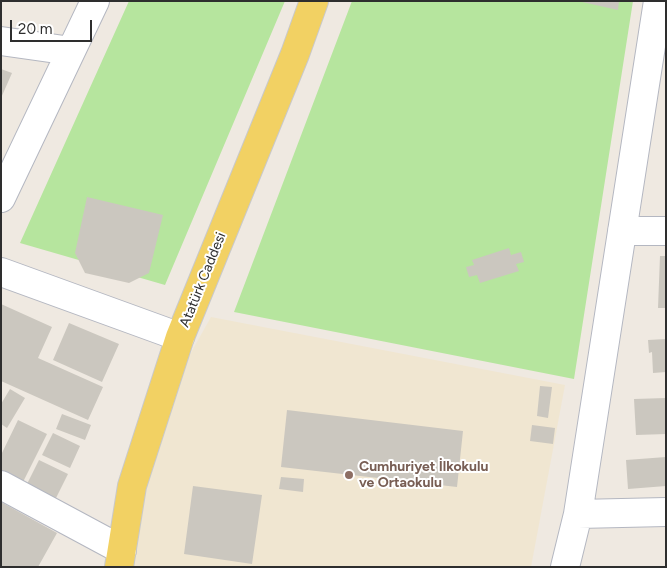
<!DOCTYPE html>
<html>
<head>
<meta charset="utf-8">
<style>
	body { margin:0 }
	#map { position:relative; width:667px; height:568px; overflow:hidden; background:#efe9e1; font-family:Figtree,sans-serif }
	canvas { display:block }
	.frame { position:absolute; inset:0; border:2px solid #2e2e2e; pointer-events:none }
	.scale { position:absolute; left:10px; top:20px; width:82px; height:22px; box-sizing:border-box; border:2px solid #2e2e2e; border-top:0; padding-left:6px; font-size:15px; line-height:18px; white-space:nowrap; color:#2e2e2e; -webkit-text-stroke:4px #fff; paint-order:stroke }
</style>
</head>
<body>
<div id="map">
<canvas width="667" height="568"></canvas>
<div class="frame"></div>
<div class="scale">20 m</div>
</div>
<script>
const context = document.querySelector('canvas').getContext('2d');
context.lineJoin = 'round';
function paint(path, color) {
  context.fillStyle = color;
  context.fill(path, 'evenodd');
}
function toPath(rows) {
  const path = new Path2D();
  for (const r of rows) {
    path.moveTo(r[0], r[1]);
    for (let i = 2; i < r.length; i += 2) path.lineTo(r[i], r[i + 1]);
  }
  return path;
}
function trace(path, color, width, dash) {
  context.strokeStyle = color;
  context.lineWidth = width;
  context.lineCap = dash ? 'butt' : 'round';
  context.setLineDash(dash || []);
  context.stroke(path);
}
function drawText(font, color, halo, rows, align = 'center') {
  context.font = font + ' Figtree,sans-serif';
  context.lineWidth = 4;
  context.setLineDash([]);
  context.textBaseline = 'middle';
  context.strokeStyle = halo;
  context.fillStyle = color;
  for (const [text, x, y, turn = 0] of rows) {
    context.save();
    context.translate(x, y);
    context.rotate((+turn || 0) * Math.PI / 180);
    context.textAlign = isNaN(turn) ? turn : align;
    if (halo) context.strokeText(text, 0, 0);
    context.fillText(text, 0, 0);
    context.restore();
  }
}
const education = toPath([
	[211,317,565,385,531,567,128,567,140,511,159,439,184,365]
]);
const green = toPath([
	[129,1,285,1,165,285,20,243],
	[352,1,633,1,574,379,234,312]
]);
const building = toPath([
	[582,1,619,1,618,10,582,2],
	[1,69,12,73,1,98],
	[87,197,163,215,149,273,129,283,85,273,75,253],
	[509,248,511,255,521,252,524,262,516,264,519,271,480,283,477,275,469,277,466,267,474,265,472,260],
	[660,256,666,256,666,308,658,308],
	[1,304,52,327,38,358,103,387,88,420,1,381],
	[69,323,119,344,102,382,53,360],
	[666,339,666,372,653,373,652,352,649,353,648,340],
	[540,386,552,387,548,418,537,416],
	[10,389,25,398,7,428,1,424,1,404],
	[666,398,666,434,636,435,634,399],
	[287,410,463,431,457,487,281,467],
	[62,414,91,425,85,440,56,429],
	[18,420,47,434,23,482,1,472,1,455],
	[532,425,555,428,553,444,530,441],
	[53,433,80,446,70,468,42,455],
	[666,457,666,486,628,489,626,460],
	[39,460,68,474,55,500,26,486],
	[281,477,304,479,303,492,279,489],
	[193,486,262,495,252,564,184,554],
	[1,502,57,533,38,567,1,567]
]);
const minor = toPath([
	[1,41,71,51],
	[1,198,95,1],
	[622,231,666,231],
	[1,272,180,337],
	[1,485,122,550],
	[578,514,666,512],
	[565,567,578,514,658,1]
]);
const major = toPath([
	[119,567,132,486,180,337,295,54,314,1]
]);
const markers = [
	[349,475,5,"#8d6e63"]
];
const streetNames = [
	["Atatürk Caddesi",203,280,-68]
];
const educationNames = [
	["Cumhuriyet İlkokulu",359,467],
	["ve Ortaokulu",359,483]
];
paint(education, '#f0e6d1');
paint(green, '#b6e59e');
paint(building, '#cbc7bf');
trace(minor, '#b4b7c1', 30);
trace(major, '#c9c9c9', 30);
trace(minor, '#fff', 28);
trace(major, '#f2d163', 28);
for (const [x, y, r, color] of markers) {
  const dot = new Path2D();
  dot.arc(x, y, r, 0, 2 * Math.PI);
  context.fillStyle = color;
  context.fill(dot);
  trace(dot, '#fff', 2);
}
drawText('14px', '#2e2e2e', '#fff', streetNames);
drawText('bold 14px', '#785e54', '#fff', educationNames, 'left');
</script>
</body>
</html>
